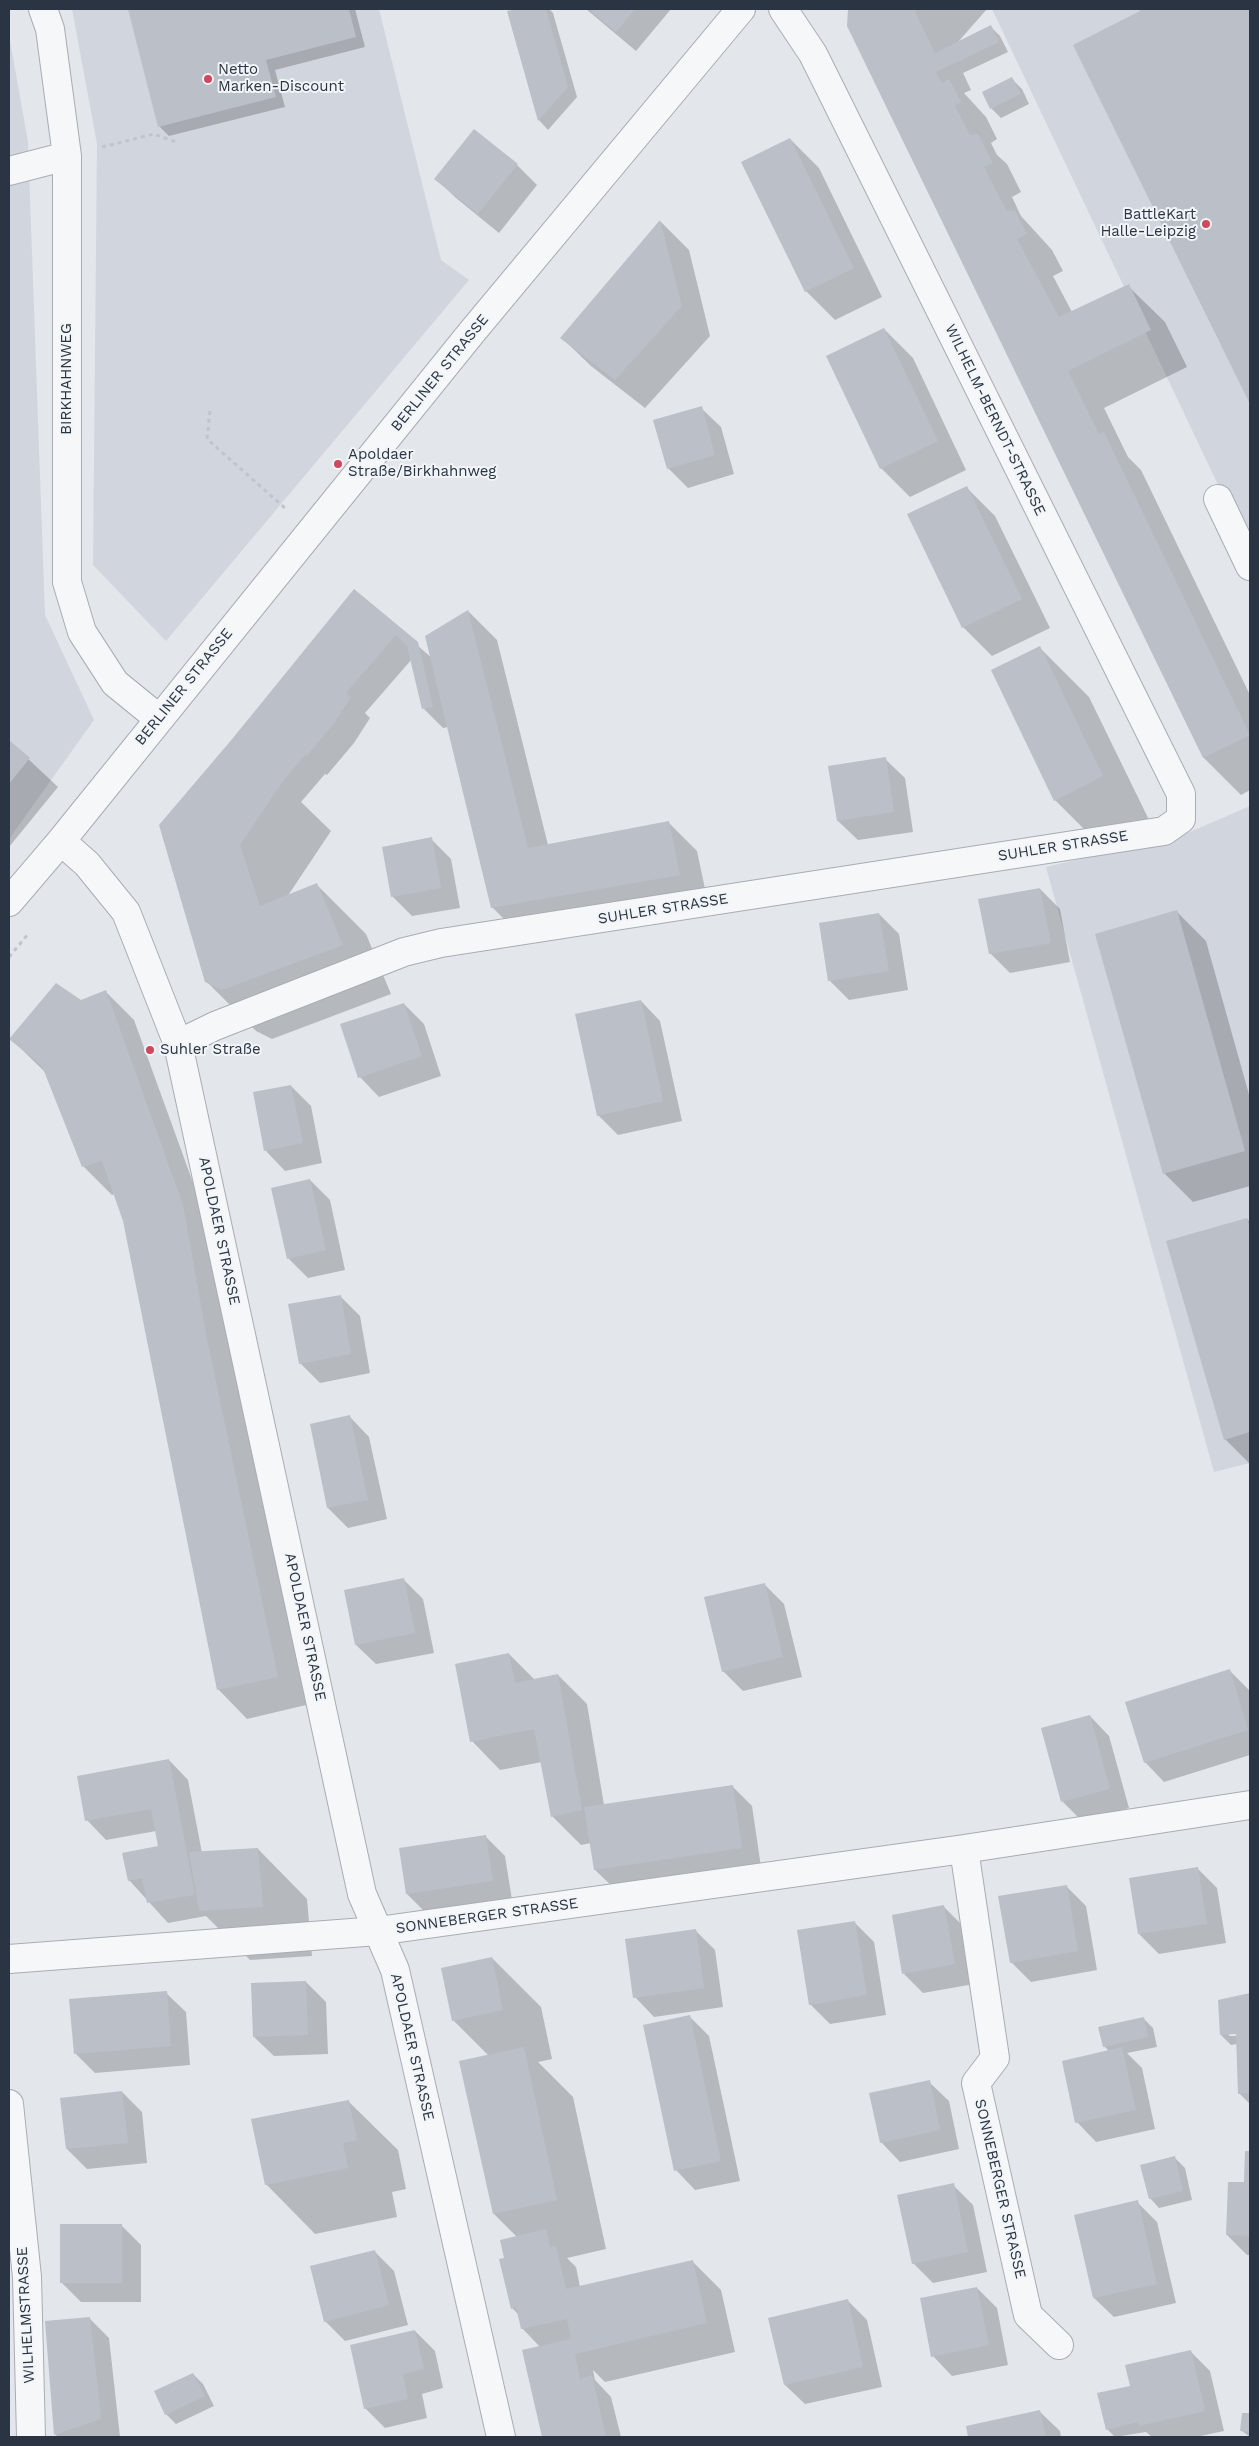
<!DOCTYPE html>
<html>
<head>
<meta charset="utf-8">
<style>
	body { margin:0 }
	#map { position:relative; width:1259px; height:2446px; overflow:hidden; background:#e3e6eb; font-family:"Work Sans",sans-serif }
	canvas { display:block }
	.frame { position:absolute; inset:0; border:10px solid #2a3443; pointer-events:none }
</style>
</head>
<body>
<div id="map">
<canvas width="1259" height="2446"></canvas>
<div class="frame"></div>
</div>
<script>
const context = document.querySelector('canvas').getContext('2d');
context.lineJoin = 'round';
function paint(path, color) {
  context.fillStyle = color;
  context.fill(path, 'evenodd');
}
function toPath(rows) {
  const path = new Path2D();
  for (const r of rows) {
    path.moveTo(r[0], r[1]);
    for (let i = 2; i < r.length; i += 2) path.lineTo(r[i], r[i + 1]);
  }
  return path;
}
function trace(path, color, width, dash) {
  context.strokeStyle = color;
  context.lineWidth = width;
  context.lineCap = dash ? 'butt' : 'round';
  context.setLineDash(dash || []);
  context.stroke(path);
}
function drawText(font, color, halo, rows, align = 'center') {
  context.font = font + ' "Work Sans",sans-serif';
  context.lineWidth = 4;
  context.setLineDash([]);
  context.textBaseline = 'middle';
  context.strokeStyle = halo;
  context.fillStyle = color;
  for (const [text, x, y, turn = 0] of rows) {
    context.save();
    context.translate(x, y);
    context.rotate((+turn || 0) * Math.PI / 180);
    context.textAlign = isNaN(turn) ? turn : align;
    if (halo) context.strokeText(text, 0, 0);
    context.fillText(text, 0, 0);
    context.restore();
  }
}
const built = toPath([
	[72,9,379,9,441,260,469,280,166,641,93,565,97,144],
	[992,9,1250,9,1250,552],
	[9,35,28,142,45,615,94,720,9,839],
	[1250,806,1250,1463,1214,1472,1046,867,1185,834]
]);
const shadow = toPath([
	[129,9,355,9,365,47,275,70,285,107,169,136,160,127],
	[521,9,549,9,553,13,577,97,548,130,539,120,509,12],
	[586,9,671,9,636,51],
	[849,9,987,9,958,42,990,26,1000,36,1008,52,963,73,971,90,964,93,986,117,997,139,991,143,997,155,1007,164,1021,192,1012,197,1021,216,1052,250,1063,271,1053,276,1072,312,1128,286,1165,322,1187,367,1104,408,1128,457,1141,470,1250,695,1250,790,1241,795,1204,758,848,26],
	[1140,9,1250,9,1250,401,1074,46,1142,12],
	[1012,79,1022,89,1029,104,1001,118,991,108],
	[475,131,517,165,537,185,499,233,456,198,436,179],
	[790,139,819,168,882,297,835,320,806,291],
	[661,222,689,250,710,336,645,408,591,366,562,338],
	[884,329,913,358,966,470,910,497,881,468],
	[701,408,721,427,734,474,688,488,668,468],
	[966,487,995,516,1050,628,992,656,963,627],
	[354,591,432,658,468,611,497,640,548,845,668,822,697,851,708,903,521,936,492,907,448,727,443,728,423,708,412,659,365,713,370,718,354,743,327,775,325,774,301,802,331,831,287,897,317,885,366,934,391,994,272,1039,256,1031,206,981,234,739],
	[1040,648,1089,697,1152,826,1104,849,1055,800],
	[9,741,58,787,9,847],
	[885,759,905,778,913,832,858,840,838,821],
	[431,839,451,859,460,908,412,916,392,896],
	[1040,889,1060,909,1070,962,1010,973,990,953],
	[1177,912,1206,941,1250,1098,1250,1186,1193,1202,1164,1173],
	[879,914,899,934,908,990,849,1000,829,980],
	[105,991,134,1020,212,1235,236,1369,306,1705,247,1719,219,1690,124,1221,115,1194,112,1195,83,1166,46,1073,11,1039,81,1002],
	[641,1001,660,1021,682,1121,618,1135,598,1115],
	[404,1004,424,1024,441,1076,379,1097,360,1077],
	[291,1086,311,1106,322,1163,285,1171,266,1151,254,1093],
	[310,1180,330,1200,345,1270,308,1278,288,1258],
	[1247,1219,1250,1222,1250,1464,1225,1439],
	[340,1296,360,1316,370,1373,320,1383,300,1363],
	[350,1417,369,1437,387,1519,348,1528,328,1508,311,1425],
	[403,1579,423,1599,434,1653,376,1664,356,1645],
	[764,1584,784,1604,802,1677,743,1691,723,1671],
	[509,1654,535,1680,558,1675,587,1704,604,1805,732,1786,752,1806,761,1867,615,1889,595,1870,591,1843,581,1845,552,1816,542,1762,500,1770,472,1741],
	[1229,1670,1249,1690,1250,1694,1250,1755,1164,1782,1145,1762],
	[1090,1716,1109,1736,1129,1808,1082,1821,1063,1802],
	[169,1760,188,1780,202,1853,258,1849,307,1899,312,1956,250,1960,206,1916,168,1923,129,1880,159,1847,156,1831,106,1840,87,1820],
	[485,1836,505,1856,512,1900,427,1914,407,1894,400,1849],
	[1197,1868,1217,1888,1226,1943,1159,1954,1139,1934],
	[1066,1886,1086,1906,1097,1970,1031,1982,1011,1962],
	[944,1907,964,1927,974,1984,923,1993,904,1974],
	[854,1922,874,1942,886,2015,830,2024,810,2004],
	[695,1930,715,1950,723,2007,654,2017,635,1997],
	[492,1958,541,2007,552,2059,538,2062,573,2097,606,2249,567,2258,576,2267,580,2287,692,2261,721,2290,735,2352,605,2382,593,2370,595,2380,611,2397,621,2437,543,2437,524,2351,540,2347,522,2328,519,2315,512,2308,506,2259,517,2237,494,2214,489,2056,453,2020],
	[306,1982,326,2002,328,2054,274,2056,254,2037],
	[166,1993,186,2012,190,2065,95,2073,75,2053],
	[1250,1994,1250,2104,1239,2093,1237,2044,1231,2045,1221,2035,1220,2001],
	[1237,2033,1237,2036,1229,2036,1229,2034],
	[689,2016,709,2036,740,2181,695,2190,676,2170],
	[1143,2018,1153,2028,1157,2047,1127,2053,1142,2068,1155,2129,1096,2142,1077,2122,1109,2051,1104,2046],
	[929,2082,949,2101,959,2149,900,2162,881,2142],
	[122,2092,142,2112,147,2163,87,2169,67,2149],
	[348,2101,398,2150,406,2189,392,2192,397,2217,315,2234,266,2184],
	[1246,2152,1250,2152,1250,2255,1247,2255,1227,2235,1245,2183],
	[1175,2158,1185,2168,1192,2200,1159,2208,1150,2198],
	[953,2185,973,2205,987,2272,933,2283,913,2263],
	[1137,2202,1157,2222,1176,2303,1114,2317,1094,2298],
	[121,2225,141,2245,141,2302,81,2302,61,2282],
	[374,2251,394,2271,408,2325,345,2341,325,2321],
	[977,2288,997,2308,1008,2365,952,2376,933,2356],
	[847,2300,867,2320,882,2387,805,2404,785,2385],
	[89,2318,109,2338,120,2437,58,2437,55,2434],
	[415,2331,435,2351,443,2388,422,2394,427,2418,385,2428,365,2408],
	[1190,2351,1210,2371,1224,2431,1196,2437,1152,2437,1146,2432,1115,2437,1107,2429,1129,2387],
	[193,2374,203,2384,214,2406,176,2424,166,2414],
	[1040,2412,1060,2431,1061,2437,969,2437,967,2427],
	[1243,2414,1250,2415,1250,2437,1242,2431]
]);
const building = toPath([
	[128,9,349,9,356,37,266,60,276,97,158,127],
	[516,9,546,9,568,87,538,121,507,11],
	[588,9,635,9,616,32],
	[848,9,919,9,915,12,935,53,991,25,999,42,936,72,942,83,949,79,961,102,955,106,970,135,978,134,993,163,984,167,1006,210,1015,211,1027,234,1017,239,1059,317,1129,284,1151,330,1068,371,1099,434,1104,432,1250,735,1203,758,847,26],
	[1139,9,1250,9,1250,404,1073,45,1140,11],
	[1012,77,1021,94,990,109,982,92],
	[474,129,518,164,478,214,434,179],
	[790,138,854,268,805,292,741,162],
	[660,220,682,306,615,380,560,338],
	[884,328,938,441,880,469,826,356],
	[702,406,715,455,667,469,653,420],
	[967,486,1022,599,962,628,907,514],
	[354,589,418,642,433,707,422,709,407,646,396,635,346,693,351,697,334,723,307,756,305,755,283,781,240,845,260,906,317,883,343,945,222,990,205,982,159,825,233,738],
	[468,610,528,848,669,821,680,875,491,908,425,636],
	[1040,646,1103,776,1054,801,991,670],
	[9,740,30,758,9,784],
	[886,757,894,812,837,821,828,766],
	[432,837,441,888,391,897,382,847],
	[1040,888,1051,943,989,954,978,899],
	[1177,910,1245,1151,1163,1174,1095,934],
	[879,913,889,971,828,981,819,923],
	[56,983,81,1000,106,990,183,1205,207,1339,278,1677,217,1690,123,1221,102,1161,82,1167,42,1066,9,1039],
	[641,1000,663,1101,597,1116,575,1014],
	[404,1003,422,1056,358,1078,340,1024],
	[291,1085,303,1143,264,1151,253,1092],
	[310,1179,326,1250,287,1259,271,1188],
	[1247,1218,1250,1228,1250,1432,1224,1440,1166,1241],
	[341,1295,351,1354,299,1364,288,1304],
	[350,1415,368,1500,327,1508,310,1424],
	[404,1578,415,1633,355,1645,344,1590],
	[765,1583,783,1657,722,1672,704,1597],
	[509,1653,515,1683,558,1674,582,1810,551,1817,534,1729,470,1742,455,1664],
	[1230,1669,1248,1730,1144,1763,1125,1702],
	[1090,1715,1110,1789,1061,1802,1041,1728],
	[169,1759,195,1895,147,1903,142,1878,128,1881,122,1853,158,1846,151,1809,85,1821,77,1776],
	[733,1785,742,1848,594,1870,584,1807],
	[486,1835,493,1881,406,1894,399,1848],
	[258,1848,263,1907,199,1911,189,1852],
	[1198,1867,1207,1924,1138,1934,1129,1878],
	[1067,1885,1078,1951,1010,1963,998,1896],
	[944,1905,955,1964,902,1974,892,1915],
	[855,1921,867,1995,809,2005,797,1930],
	[696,1929,704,1988,633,1998,625,1939],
	[492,1957,503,2010,452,2021,441,1968],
	[306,1981,308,2035,253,2037,251,1983],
	[167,1991,171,2046,74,2054,69,1999],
	[1250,1993,1250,2093,1238,2094,1236,2034,1220,2035,1218,2000],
	[690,2015,721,2161,674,2171,643,2025],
	[1144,2017,1148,2037,1103,2047,1098,2027],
	[524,2047,557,2200,493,2214,459,2061],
	[1122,2047,1136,2110,1075,2123,1062,2061],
	[930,2080,940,2130,880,2143,869,2093],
	[122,2091,128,2143,66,2149,60,2098],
	[349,2100,357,2140,343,2143,348,2168,265,2185,251,2119],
	[1245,2151,1250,2151,1250,2236,1226,2235,1228,2182,1244,2182],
	[1175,2156,1183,2191,1149,2199,1140,2165],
	[954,2183,968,2252,912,2264,897,2195],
	[1138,2200,1157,2284,1093,2298,1074,2215],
	[60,2224,122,2224,122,2283,60,2283],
	[546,2229,550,2247,556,2246,566,2289,693,2260,707,2323,575,2354,580,2379,592,2375,606,2437,542,2437,522,2350,571,2339,567,2319,521,2329,516,2307,511,2309,499,2259,504,2258,500,2240],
	[375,2250,389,2305,324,2322,310,2266],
	[977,2287,989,2345,931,2357,920,2298],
	[848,2299,863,2367,784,2385,768,2318],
	[90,2317,101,2419,54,2435,45,2321],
	[415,2330,424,2369,403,2374,408,2399,364,2409,350,2345],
	[1191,2350,1205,2411,1139,2426,1138,2422,1106,2430,1097,2393,1130,2386,1125,2365],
	[193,2373,205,2396,165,2415,154,2391],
	[1040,2410,1046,2437,968,2437,966,2426],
	[1242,2413,1250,2413,1250,2432,1240,2431]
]);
const path = toPath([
	[102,147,154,134,179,143],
	[210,411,207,439,285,508],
	[9,957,29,933]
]);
const minor = toPath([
	[43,9,50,29,67,156,67,582,82,632,115,683,158,718],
	[9,171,67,156],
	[1218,499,1250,566],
	[61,841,87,864,126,912,178,1044,362,1894,395,1970,501,2437],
	[9,902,61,841,472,332,741,9],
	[178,1044,215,1026,404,952,441,943,1164,831,1181,819,1181,794,813,54,783,9],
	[964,1849,995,2058,976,2083,1028,2315,1059,2345],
	[9,1959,378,1931,964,1849,1250,1805],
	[9,2104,27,2277,31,2437]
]);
const markers = [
	[208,79,5,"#d0485d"],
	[1206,224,5,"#d0485d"],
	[338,464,5,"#d0485d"],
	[150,1050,5,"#d0485d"]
];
const poiNames = [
	["Netto",218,70],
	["Marken-Discount",218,87],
	["BattleKart",1196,215,"right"],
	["Halle-Leipzig",1196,232,"right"],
	["Apoldaer",348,455],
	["Straße/Birkhahnweg",348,472],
	["Suhler Straße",160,1050]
];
const streetNames = [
	["BERLINER STRASSE",440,373,-51],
	["BIRKHAHNWEG",67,379,-90],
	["WILHELM-BERNDT-STRASSE",995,420,64],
	["BERLINER STRASSE",184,687,-51],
	["SUHLER STRASSE",1063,846,-9],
	["SUHLER STRASSE",663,909,-9],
	["APOLDAER STRASSE",219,1231,78],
	["APOLDAER STRASSE",305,1627,78],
	["SONNEBERGER STRASSE",487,1916,-8],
	["APOLDAER STRASSE",412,2047,77],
	["SONNEBERGER STRASSE",1000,2189,77],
	["WILHELMSTRASSE",26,2315,-93]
];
paint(built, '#d1d5dd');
paint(shadow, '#0003');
paint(building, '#babfc8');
trace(minor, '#a8adb5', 30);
trace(path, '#c1c4ca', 3, [4, 4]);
trace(minor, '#f6f7f9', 28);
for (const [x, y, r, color] of markers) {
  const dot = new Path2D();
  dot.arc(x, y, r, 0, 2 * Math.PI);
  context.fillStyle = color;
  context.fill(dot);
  trace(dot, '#f2f5f8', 2);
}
drawText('15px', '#2a3443', '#f2f5f8', poiNames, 'left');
drawText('15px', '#2a3443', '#f2f5f8', streetNames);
</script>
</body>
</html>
